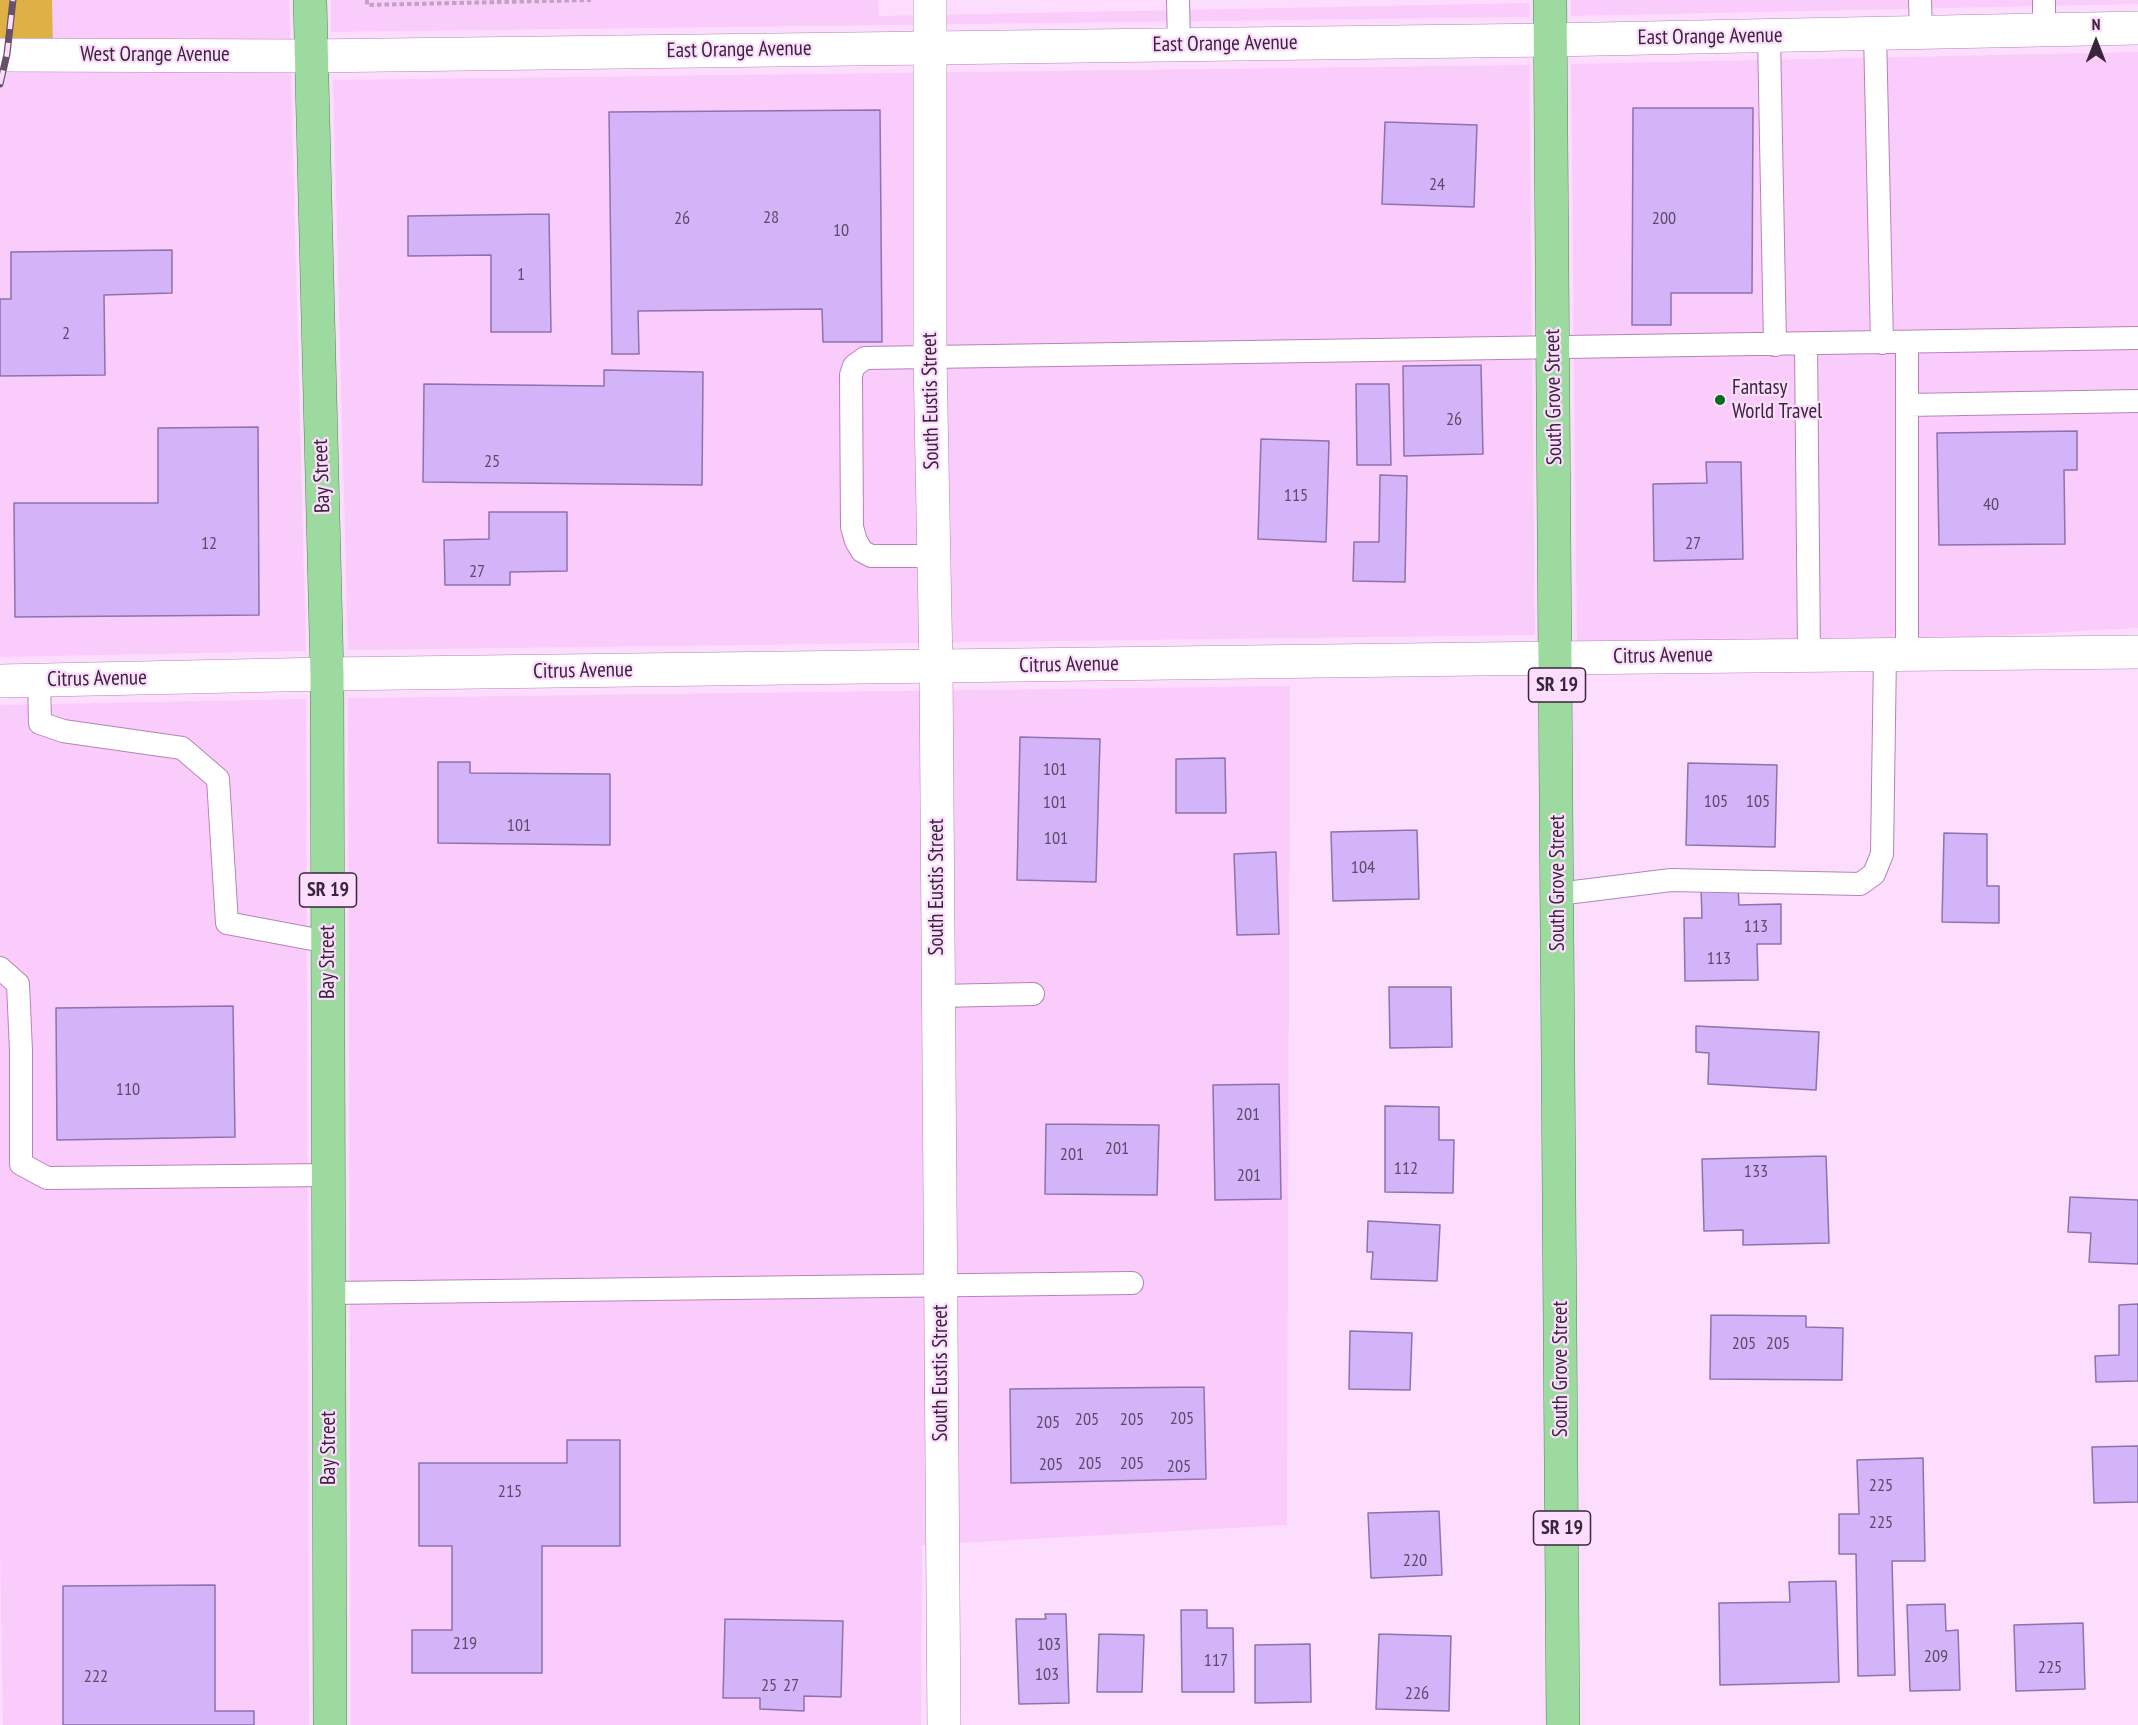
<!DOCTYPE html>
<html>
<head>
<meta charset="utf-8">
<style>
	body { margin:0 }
	#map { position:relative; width:2138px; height:1725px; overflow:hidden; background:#fdddfe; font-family:"PT Sans Narrow",sans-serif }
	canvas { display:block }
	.north { position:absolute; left:2066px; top:12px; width:60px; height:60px; -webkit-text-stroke:4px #fdddfe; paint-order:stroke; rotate:0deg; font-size:16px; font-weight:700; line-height:24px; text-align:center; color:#39263b }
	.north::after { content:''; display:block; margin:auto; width:21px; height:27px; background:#39263b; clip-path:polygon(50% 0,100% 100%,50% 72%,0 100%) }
</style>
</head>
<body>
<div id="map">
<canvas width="2138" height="1725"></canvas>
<div class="north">N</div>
</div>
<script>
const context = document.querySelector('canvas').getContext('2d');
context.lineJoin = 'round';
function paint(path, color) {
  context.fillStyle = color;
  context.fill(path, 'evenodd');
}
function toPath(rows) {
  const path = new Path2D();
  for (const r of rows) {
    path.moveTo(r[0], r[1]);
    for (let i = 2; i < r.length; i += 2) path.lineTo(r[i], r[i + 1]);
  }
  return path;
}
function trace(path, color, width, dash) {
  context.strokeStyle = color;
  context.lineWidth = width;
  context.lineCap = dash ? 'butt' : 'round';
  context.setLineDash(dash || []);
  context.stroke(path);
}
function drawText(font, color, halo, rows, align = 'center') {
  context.font = font + ' "PT Sans Narrow",sans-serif';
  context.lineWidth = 4.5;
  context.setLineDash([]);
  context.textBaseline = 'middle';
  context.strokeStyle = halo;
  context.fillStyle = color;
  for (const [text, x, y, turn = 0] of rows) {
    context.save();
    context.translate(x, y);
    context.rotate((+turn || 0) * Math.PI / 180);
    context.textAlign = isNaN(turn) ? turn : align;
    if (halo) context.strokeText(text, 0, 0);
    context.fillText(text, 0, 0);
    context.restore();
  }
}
const built = toPath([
	[52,0,289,0,306,651,0,657,0,58,52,47],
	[331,0,878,0,879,16,1529,3,1529,17,331,32],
	[1571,0,2138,0,2138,4,1571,16],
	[2138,52,2138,628,1577,658,1571,64],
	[1529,65,1535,635,348,650,333,80],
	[1290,686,1287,1525,922,1545,921,1725,351,1725,348,698],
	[306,699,309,1725,3,1725,0,1550,0,705]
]);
const green = toPath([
	[0,0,52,0,53,47,0,38]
]);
const building = toPath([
	[1633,108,1753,108,1752,293,1671,293,1671,325,1632,325,1633,108],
	[880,110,882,342,823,342,822,309,638,311,639,354,612,354,609,112,880,110],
	[1385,122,1477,125,1474,207,1382,204,1385,122],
	[549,214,551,332,491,332,491,255,408,256,408,216,549,214],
	[172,250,172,293,104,295,105,375,0,376,0,299,11,299,11,252,172,250],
	[1481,365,1483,454,1404,456,1403,366,1481,365],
	[604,370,703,372,702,485,423,482,424,384,604,386,604,370],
	[1356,384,1389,384,1391,465,1357,465,1356,384],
	[258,427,259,615,15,617,14,503,158,503,158,428,258,427],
	[2077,431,2077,470,2064,470,2065,544,1939,545,1937,433,2077,431],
	[1261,439,1329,441,1326,542,1258,539,1261,439],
	[1706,462,1741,462,1743,559,1654,561,1653,484,1707,483,1706,462],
	[1380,475,1407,476,1405,582,1353,581,1354,542,1379,542,1380,475],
	[489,512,567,512,567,571,510,572,510,585,445,585,444,540,489,539,489,512],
	[1020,737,1100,739,1096,882,1017,880,1020,737],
	[1225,758,1226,813,1176,813,1176,759,1225,758],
	[438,762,470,762,470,773,610,774,610,845,438,843,438,762],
	[1688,763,1777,765,1775,847,1686,845,1688,763],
	[1417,830,1419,899,1333,901,1331,832,1417,830],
	[1944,833,1987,834,1987,886,1999,886,1999,923,1942,922,1944,833],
	[1276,852,1279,934,1237,935,1234,854,1276,852],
	[1701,886,1738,886,1739,905,1781,904,1781,944,1757,944,1758,980,1685,981,1684,918,1702,918,1701,886],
	[1389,987,1451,987,1452,1047,1390,1048,1389,987],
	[233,1006,235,1137,57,1140,56,1008,233,1006],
	[1696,1026,1819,1032,1816,1090,1708,1084,1709,1053,1696,1052,1696,1026],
	[1279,1084,1281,1199,1215,1200,1213,1085,1279,1084],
	[1385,1106,1439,1107,1439,1140,1454,1140,1453,1193,1385,1192,1385,1106],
	[1046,1124,1159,1125,1157,1195,1045,1194,1046,1124],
	[1826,1156,1829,1243,1743,1245,1743,1230,1704,1231,1702,1159,1826,1156],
	[2070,1197,2138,1200,2138,1264,2089,1262,2091,1233,2068,1232,2070,1197],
	[1368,1221,1440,1225,1437,1281,1371,1279,1373,1252,1367,1252,1368,1221],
	[2138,1304,2138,1381,2096,1382,2095,1356,2119,1355,2119,1305,2138,1304],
	[1711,1315,1806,1316,1806,1327,1843,1328,1842,1380,1710,1379,1711,1315],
	[1350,1331,1412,1333,1410,1390,1349,1389,1350,1331],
	[1204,1387,1206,1479,1011,1483,1010,1389,1204,1387],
	[567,1440,620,1440,620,1546,542,1546,542,1673,412,1673,412,1630,452,1630,452,1546,419,1546,419,1463,567,1463,567,1440],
	[2138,1446,2138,1502,2094,1503,2092,1447,2138,1446],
	[1923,1458,1925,1561,1892,1561,1895,1675,1858,1676,1856,1554,1839,1554,1839,1514,1859,1514,1857,1460,1923,1458],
	[1439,1511,1442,1575,1371,1578,1368,1513,1439,1511],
	[1836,1581,1839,1682,1720,1685,1719,1603,1790,1602,1789,1582,1836,1581],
	[215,1585,215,1711,254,1711,254,1725,63,1725,63,1586,215,1585],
	[1945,1604,1946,1631,1958,1630,1960,1690,1910,1691,1907,1605,1945,1604],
	[1181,1610,1207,1610,1207,1628,1233,1628,1234,1692,1182,1692,1181,1610],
	[1045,1614,1066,1614,1069,1703,1019,1704,1016,1619,1046,1619,1045,1614],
	[725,1619,843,1621,841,1697,804,1696,804,1711,760,1709,760,1698,723,1698,725,1619],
	[2083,1623,2085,1689,2016,1691,2014,1625,2083,1623],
	[1099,1634,1144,1635,1142,1692,1097,1692,1099,1634],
	[1379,1634,1451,1636,1449,1711,1376,1709,1379,1634],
	[1310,1644,1311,1702,1255,1703,1255,1645,1310,1644]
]);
const path = toPath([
	[367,0,367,5,591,0]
]);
const lane = toPath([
	[1178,0,1179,45],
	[1920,0,1921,33],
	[2044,0,2044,30],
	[1875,33,1882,343],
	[1769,36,1775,345],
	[1907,342,1907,654],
	[1806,344,1809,654],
	[1907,405,2138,401],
	[933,556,871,556,862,551,856,541,852,527,851,375,854,366,865,358,2138,338],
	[39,680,40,723,63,731,182,748,218,779,227,923,328,942],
	[1558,894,1671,880,1860,884,1874,874,1882,854,1885,654],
	[0,968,18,984,21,1051,21,1164,47,1178,328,1175],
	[938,996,1033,994],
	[329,1293,1132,1283]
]);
const street = toPath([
	[930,0,930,358,936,667,944,1725],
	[0,55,311,56],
	[1556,658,2138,652]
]);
const secondary = toPath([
	[311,56,1550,40,2138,28],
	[0,681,327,674,1556,658]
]);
const primary = toPath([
	[310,0,327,674,330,1725],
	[1550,0,1563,1725]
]);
const rail = toPath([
	[0,84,7,54,13,0]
]);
const markers = [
	[1720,400,6,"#036c1b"]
];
const numberNames = [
	["24",1437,185],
	["28",771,218],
	["26",682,219],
	["200",1664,219],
	["10",841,231],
	["1",521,275],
	["2",66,334],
	["26",1454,420],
	["25",492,462],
	["115",1296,496],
	["40",1991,505],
	["12",209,544],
	["27",1693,544],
	["27",477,572],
	["101",1055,770],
	["105",1716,802],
	["105",1758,802],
	["101",1055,803],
	["101",519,826],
	["101",1056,839],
	["104",1363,868],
	["113",1756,927],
	["113",1719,959],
	["110",128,1090],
	["201",1248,1115],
	["201",1117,1149],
	["201",1072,1155],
	["112",1406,1169],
	["133",1756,1172],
	["201",1249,1176],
	["205",1744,1344],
	["205",1778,1344],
	["205",1182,1419],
	["205",1087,1420],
	["205",1132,1420],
	["205",1048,1423],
	["205",1090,1464],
	["205",1132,1464],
	["205",1051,1465],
	["205",1179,1467],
	["225",1881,1486],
	["215",510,1492],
	["225",1881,1523],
	["220",1415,1561],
	["219",465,1644],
	["103",1049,1645],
	["209",1936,1657],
	["117",1216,1661],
	["225",2050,1668],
	["103",1047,1675],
	["222",96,1677],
	["25",769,1686],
	["27",791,1686],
	["226",1417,1694]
];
const shields = [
	[1557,685,57],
	[328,890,57],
	[1562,1528,57]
];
const shieldNames = [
	["SR 19",1557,685],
	["SR 19",328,890],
	["SR 19",1562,1528]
];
const streetNames = [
	["East Orange Avenue",1710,37,-1],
	["East Orange Avenue",1225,44,-1],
	["East Orange Avenue",739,50,-1],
	["West Orange Avenue",155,55],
	["South Grove Street",1554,397,-91],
	["South Eustis Street",931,401,-91],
	["Bay Street",322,476,-92],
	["Citrus Avenue",1663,656,-1],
	["Citrus Avenue",1069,665,-1],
	["Citrus Avenue",583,671,-1],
	["Citrus Avenue",97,679,-1],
	["South Grove Street",1558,883,-90],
	["South Eustis Street",937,887,-90],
	["Bay Street",328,962,-90],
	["South Grove Street",1561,1369,-90],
	["South Eustis Street",941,1373,-90],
	["Bay Street",329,1448,-90]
];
const poiNames = [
	["Fantasy",1732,388],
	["World Travel",1732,412]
];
paint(built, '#faccfc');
paint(green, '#deb045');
paint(building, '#d3b4f8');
trace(building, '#8d72ad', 1.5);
trace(lane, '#b484b7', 24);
trace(street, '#b484b7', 34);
trace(secondary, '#b484b7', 34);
trace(primary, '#4e8b54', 34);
trace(path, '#bfa3c1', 4, [4.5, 3]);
trace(lane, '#fff', 22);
trace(street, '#fff', 33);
trace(secondary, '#fff', 33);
trace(primary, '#9cdaa0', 33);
trace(rail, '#68526a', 7);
trace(rail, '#fdddfe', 4.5, [14]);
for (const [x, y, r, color] of markers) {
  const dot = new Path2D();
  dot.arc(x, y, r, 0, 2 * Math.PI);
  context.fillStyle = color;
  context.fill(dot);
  trace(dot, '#fdddfe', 2);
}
drawText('18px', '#604a6a', null, numberNames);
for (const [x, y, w] of shields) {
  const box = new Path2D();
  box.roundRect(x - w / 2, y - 17, w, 34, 4.5);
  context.fillStyle = '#fdddfe';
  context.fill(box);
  trace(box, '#39263b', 1.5);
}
drawText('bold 20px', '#39263b', null, shieldNames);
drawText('21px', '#39263b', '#fdddfe', streetNames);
drawText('21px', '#39263b', '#fdddfe', poiNames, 'left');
</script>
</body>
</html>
